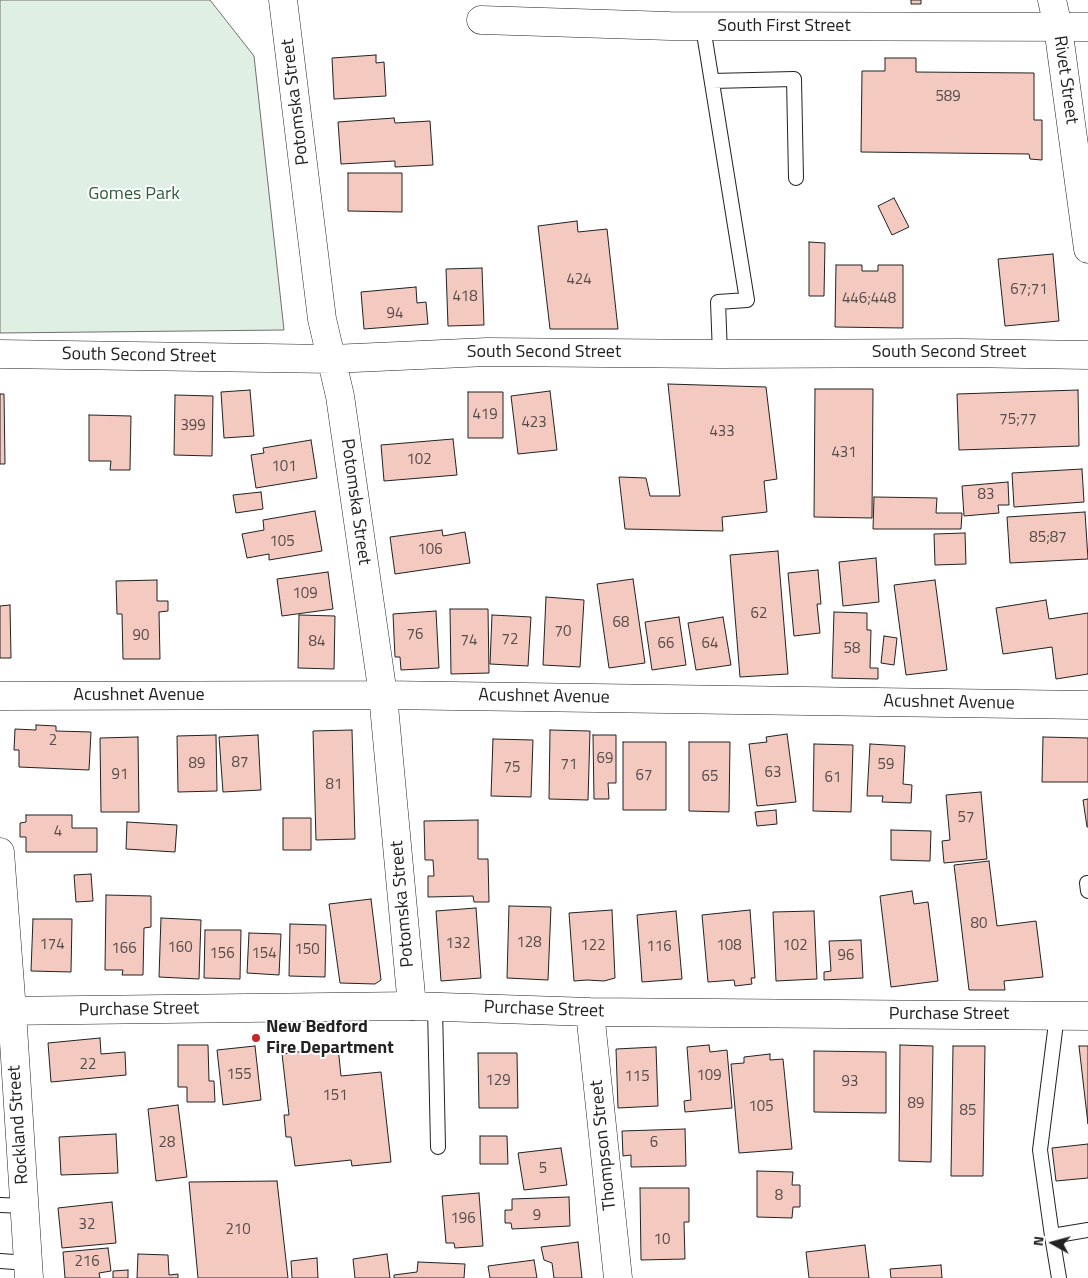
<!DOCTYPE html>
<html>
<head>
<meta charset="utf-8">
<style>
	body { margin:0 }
	#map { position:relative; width:1088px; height:1278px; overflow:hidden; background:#fff; font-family:"Titillium Web",sans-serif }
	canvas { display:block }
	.north { position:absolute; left:1028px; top:1218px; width:50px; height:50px; -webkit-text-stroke:4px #fff; paint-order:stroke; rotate:277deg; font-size:14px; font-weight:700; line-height:20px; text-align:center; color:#222 }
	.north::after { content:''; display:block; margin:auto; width:18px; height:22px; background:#222; clip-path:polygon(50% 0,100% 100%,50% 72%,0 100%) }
</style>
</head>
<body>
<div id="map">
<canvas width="1088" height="1278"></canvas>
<div class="north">N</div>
</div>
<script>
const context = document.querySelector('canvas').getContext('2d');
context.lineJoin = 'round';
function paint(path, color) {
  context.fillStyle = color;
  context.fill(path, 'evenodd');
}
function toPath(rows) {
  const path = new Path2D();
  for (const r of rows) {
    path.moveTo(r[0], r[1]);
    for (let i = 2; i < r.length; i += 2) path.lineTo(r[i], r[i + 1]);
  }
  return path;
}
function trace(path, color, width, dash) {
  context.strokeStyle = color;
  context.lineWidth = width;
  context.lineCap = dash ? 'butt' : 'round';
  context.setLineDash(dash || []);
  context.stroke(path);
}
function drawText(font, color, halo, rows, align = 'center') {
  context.font = font + ' "Titillium Web",sans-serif';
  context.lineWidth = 4;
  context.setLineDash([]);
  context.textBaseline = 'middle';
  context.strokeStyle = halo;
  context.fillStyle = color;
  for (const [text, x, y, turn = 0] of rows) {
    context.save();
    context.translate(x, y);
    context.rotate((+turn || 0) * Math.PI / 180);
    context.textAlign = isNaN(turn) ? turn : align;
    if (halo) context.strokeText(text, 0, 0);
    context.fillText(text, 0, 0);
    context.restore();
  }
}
const green = toPath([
	[0,0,210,0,254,56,284,330,0,333,0,0]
]);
const building = toPath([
	[911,0,921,0,921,4,911,4,911,0],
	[376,55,376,63,384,62,386,96,334,99,332,58,376,55],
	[885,58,916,58,916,72,1034,73,1034,120,1042,120,1042,160,1030,159,1029,154,861,152,862,71,885,71,885,58],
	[394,118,395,123,430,121,433,165,395,167,395,161,341,164,338,122,394,118],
	[348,173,402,173,402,212,348,211,348,173],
	[894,198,909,227,892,235,878,206,894,198],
	[577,221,578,232,607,229,618,329,550,329,538,226,577,221],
	[809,242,825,243,824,296,809,296,809,242],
	[1053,254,1059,321,1005,326,998,259,1053,254],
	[836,265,862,265,862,271,878,271,878,265,903,265,903,328,835,327,836,265],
	[482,268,484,325,448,326,446,269,482,268],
	[416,287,417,303,426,302,428,324,364,329,361,292,416,287],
	[668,384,766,387,777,479,764,481,767,512,722,517,723,531,625,529,619,477,646,478,650,496,680,496,668,384],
	[815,389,873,389,872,518,814,517,815,389],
	[250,390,254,436,224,438,221,392,250,390],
	[1078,390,1079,446,959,450,957,394,1078,390],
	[550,391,557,450,518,454,511,396,550,391],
	[468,392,503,392,503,438,468,438,468,392],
	[0,394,4,394,5,464,0,464,0,394],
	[175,395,213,396,212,456,174,455,175,395],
	[89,415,131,416,130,470,110,470,111,461,89,461,89,415],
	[453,439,457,475,384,481,381,445,453,439],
	[311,440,317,478,256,488,251,455,264,453,263,448,311,440],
	[1082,469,1084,502,1014,507,1012,473,1082,469],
	[1008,482,1009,505,998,505,999,513,964,516,962,486,1008,482],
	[261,492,263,509,236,513,233,495,261,492],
	[874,497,937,498,936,513,962,513,961,529,873,529,874,497],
	[315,511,322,551,269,560,269,554,247,558,242,534,264,530,263,520,315,511],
	[1085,512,1088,559,1010,563,1007,517,1085,512],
	[442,530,443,536,465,532,470,563,395,574,390,537,442,530],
	[965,533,966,564,935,565,934,534,965,533],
	[778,551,788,674,740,677,730,555,778,551],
	[876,558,879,602,843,606,839,562,876,558],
	[818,570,821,604,817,604,820,633,794,636,788,573,818,570],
	[328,572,333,609,282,616,277,579,328,572],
	[633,579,645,663,609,668,597,584,633,579],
	[157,580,157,601,168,601,168,611,159,612,160,659,123,659,122,614,117,614,116,581,157,580],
	[935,580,947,670,906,675,894,585,935,580],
	[546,597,584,600,580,667,543,665,546,597],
	[1046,600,1049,619,1088,613,1088,674,1056,679,1052,647,1003,654,996,608,1046,600],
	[10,605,11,658,0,658,0,606,10,605],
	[450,609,488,609,489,673,451,674,450,609],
	[436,611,439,668,401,670,400,657,395,657,393,614,436,611],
	[834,612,867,613,867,630,871,630,870,668,878,668,878,679,832,678,834,612],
	[299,615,335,616,334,669,298,668,299,615],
	[492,615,531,617,528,666,490,664,492,615],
	[679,617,686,665,652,670,645,622,679,617],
	[723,617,731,665,696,670,688,623,723,617],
	[884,636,897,638,894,665,881,663,884,636],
	[36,725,56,726,56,731,91,732,89,770,19,767,19,750,14,750,15,729,36,730,36,725],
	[352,730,355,839,316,840,313,731,352,730],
	[550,730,590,731,588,800,549,799,550,730],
	[787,734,796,802,757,806,749,744,767,742,766,737,787,734],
	[216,735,217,791,178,792,177,736,216,735],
	[258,735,261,790,223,792,219,737,258,735],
	[593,735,616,735,616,783,608,783,609,799,594,799,593,735],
	[138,737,139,812,101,812,100,738,138,737],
	[1043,737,1088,738,1088,782,1042,782,1043,737],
	[493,739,533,740,531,797,491,796,493,739],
	[623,742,666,742,666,810,623,810,623,742],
	[689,742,730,742,729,812,689,811,689,742],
	[814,744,853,745,851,812,813,811,814,744],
	[870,744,905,746,903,784,912,785,911,803,882,802,883,796,867,796,870,744],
	[981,792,987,859,944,863,942,841,950,840,946,795,981,792],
	[1088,799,1088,827,1087,827,1083,800,1088,799],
	[776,810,777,824,757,826,755,812,776,810],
	[26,815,72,815,72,828,97,828,97,852,26,852,26,837,20,837,20,823,26,822,26,815],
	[283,818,311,818,311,850,283,850,283,818],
	[478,820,478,859,488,859,489,902,474,902,473,896,428,897,428,876,434,876,433,860,425,860,424,821,478,820],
	[127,822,177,825,175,852,126,849,127,822],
	[891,830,931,831,930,861,891,860,891,830],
	[989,861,997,926,1036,921,1043,977,1004,981,1005,990,969,990,954,865,989,861],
	[91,874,93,901,76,902,74,875,91,874],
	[912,891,914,904,928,902,938,981,891,987,880,896,912,891],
	[106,895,151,896,151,927,144,928,143,975,122,975,123,970,105,970,106,895],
	[371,899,381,980,375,984,340,983,329,904,371,899],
	[509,906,551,907,548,980,507,978,509,906],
	[476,908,481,978,441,981,436,911,476,908],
	[612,910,615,978,604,981,587,980,574,981,569,913,612,910],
	[750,910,755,978,751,978,752,984,735,986,734,980,708,982,702,915,750,910],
	[676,911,682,979,642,982,637,915,676,911],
	[814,911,817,979,776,981,773,912,814,911],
	[161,918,201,920,199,979,159,977,161,918],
	[33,919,72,919,71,972,31,971,33,919],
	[290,924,326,925,325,977,289,976,290,924],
	[205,930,241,930,240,979,204,978,205,930],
	[249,933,281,934,279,975,247,973,249,933],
	[861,940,863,978,824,980,824,972,831,971,829,941,861,940],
	[100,1038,101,1054,125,1052,126,1075,51,1082,48,1043,100,1038],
	[178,1045,208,1045,209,1081,214,1081,215,1102,187,1102,187,1087,178,1087,178,1045],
	[709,1045,710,1052,727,1050,732,1108,685,1112,684,1101,691,1100,687,1047,709,1045],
	[900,1045,933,1046,931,1162,899,1161,900,1045],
	[255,1046,261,1100,223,1105,217,1050,255,1046],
	[953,1046,985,1046,983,1176,951,1176,953,1046],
	[1079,1046,1088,1046,1088,1124,1079,1046],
	[338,1047,341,1076,381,1072,391,1162,352,1166,351,1160,295,1166,291,1137,286,1137,284,1115,289,1115,282,1054,338,1047],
	[656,1047,658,1106,618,1108,616,1049,656,1047],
	[814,1051,886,1052,886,1113,814,1112,814,1051],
	[478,1053,517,1053,518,1108,479,1108,478,1053],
	[770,1054,770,1060,783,1059,792,1149,739,1153,731,1064,744,1063,744,1057,770,1054],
	[178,1105,187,1177,156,1181,148,1109,178,1105],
	[685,1129,686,1166,631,1167,631,1155,623,1156,622,1131,685,1129],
	[116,1134,118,1173,61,1175,59,1137,116,1134],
	[480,1136,507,1136,508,1164,480,1164,480,1136],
	[1088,1144,1088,1178,1056,1181,1052,1148,1088,1144],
	[561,1148,567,1185,524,1190,518,1153,561,1148],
	[757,1171,793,1172,792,1185,800,1185,800,1207,793,1207,792,1218,757,1217,757,1171],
	[277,1181,288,1278,198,1278,189,1182,277,1181],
	[640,1188,689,1188,689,1222,684,1222,685,1259,641,1260,640,1188],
	[479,1193,483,1246,455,1248,454,1243,446,1243,442,1196,479,1193],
	[569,1197,570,1226,512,1229,511,1223,505,1223,505,1210,512,1210,512,1199,569,1197],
	[112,1202,116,1243,62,1248,58,1208,112,1202],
	[578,1242,582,1278,554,1278,552,1263,544,1260,541,1247,578,1242],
	[865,1245,869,1278,809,1278,806,1252,865,1245],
	[108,1248,111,1271,99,1273,100,1278,65,1278,63,1252,108,1248],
	[138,1254,168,1255,169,1275,178,1274,178,1278,137,1278,138,1254],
	[387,1254,390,1278,355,1278,353,1259,387,1254],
	[317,1258,318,1278,292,1278,291,1261,317,1258],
	[534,1260,537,1278,490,1278,488,1266,534,1260],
	[418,1262,465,1264,464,1278,394,1278,394,1275,417,1272,418,1262],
	[941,1265,942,1278,891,1278,890,1269,941,1265],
	[128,1270,128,1278,113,1278,113,1271,128,1270]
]);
const lane = toPath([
	[703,27,747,300,718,302,720,354],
	[712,81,794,79,796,178],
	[1088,883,1087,883,1088,891],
	[435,1007,438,1147],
	[1057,1015,1040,1150,1052,1236,1059,1278],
	[0,1205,25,1206],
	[1052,1236,1088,1230],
	[0,1261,28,1263]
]);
const street = toPath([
	[481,20,670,26,1088,27],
	[0,852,12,1011,29,1278],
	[0,1011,412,1006]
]);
const secondary = toPath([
	[283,0,322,319,340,396,383,695,412,1006,590,1012,1088,1016],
	[1052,0,1058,27,1088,249],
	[0,354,332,359,487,352,720,354,961,353,1088,355],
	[0,696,383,695,1088,705],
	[590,1012,618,1278]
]);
const markers = [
	[256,1038,5,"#c62828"]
];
const numberNames = [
	["589",948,97],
	["424",579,280],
	["67;71",1029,290],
	["418",465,297],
	["446;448",869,299],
	["94",395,314],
	["419",485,415],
	["75;77",1018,420],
	["423",534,423],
	["399",193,426],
	["433",722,432],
	["431",844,453],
	["102",419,460],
	["101",284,467],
	["83",986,495],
	["85;87",1048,538],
	["105",282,542],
	["106",430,550],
	["109",305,594],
	["62",759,614],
	["68",621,623],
	["70",563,632],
	["76",415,635],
	["90",141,636],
	["72",510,640],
	["74",469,641],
	["84",317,642],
	["66",666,644],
	["64",710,644],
	["58",852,649],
	["2",53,741],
	["69",605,759],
	["87",240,763],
	["89",197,764],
	["71",569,765],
	["59",886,765],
	["75",512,768],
	["63",773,773],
	["91",120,775],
	["67",644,776],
	["65",710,777],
	["61",833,778],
	["81",334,785],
	["57",966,818],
	["4",58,832],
	["80",979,924],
	["128",529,943],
	["132",458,944],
	["174",52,945],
	["122",593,946],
	["108",729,946],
	["102",795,946],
	["116",659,947],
	["160",180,948],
	["166",124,949],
	["150",307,950],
	["156",222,954],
	["154",264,954],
	["96",846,956],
	["22",88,1065],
	["155",239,1075],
	["109",709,1076],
	["115",637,1077],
	["129",498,1081],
	["93",850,1082],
	["151",335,1096],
	["89",916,1104],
	["105",761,1107],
	["85",968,1111],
	["28",167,1143],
	["6",654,1143],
	["5",543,1169],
	["8",779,1196],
	["9",537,1216],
	["196",463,1219],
	["32",87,1225],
	["210",238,1230],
	["10",662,1240],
	["216",87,1262]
];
const streetNames = [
	["South First Street",784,27],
	["Rivet Street",1065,80,82],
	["Potomska Street",296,102,-97],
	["South Second Street",544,353],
	["South Second Street",949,353],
	["South Second Street",139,356,1],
	["Potomska Street",355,502,82],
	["Acushnet Avenue",139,696],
	["Acushnet Avenue",544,697,1],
	["Acushnet Avenue",949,703,1],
	["Potomska Street",403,904,-95],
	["Purchase Street",139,1010,-1],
	["Purchase Street",544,1010,2],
	["Purchase Street",949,1015],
	["Rockland Street",19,1125,-94],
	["Thompson Street",604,1145,-96]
];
const parkNames = [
	["Gomes Park",134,195]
];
const poiNames = [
	["New Bedford",266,1028],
	["Fire Department",266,1049]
];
paint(green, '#e0efe3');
trace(green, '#6f6f6f', 1);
paint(building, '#f3c9c0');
trace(building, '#222', 1);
trace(lane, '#222', 16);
trace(street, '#222', 29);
trace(secondary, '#222', 29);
trace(lane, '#fff', 14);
trace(street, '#fff', 28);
trace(secondary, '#fff', 28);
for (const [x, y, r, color] of markers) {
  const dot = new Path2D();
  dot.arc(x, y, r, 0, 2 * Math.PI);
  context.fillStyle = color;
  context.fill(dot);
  trace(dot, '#fff', 2);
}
drawText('15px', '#564c4a', null, numberNames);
drawText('18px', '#222', '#fff', streetNames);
drawText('18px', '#2f5e38', '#fff', parkNames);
drawText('bold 18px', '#222', '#fff', poiNames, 'left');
</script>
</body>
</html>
